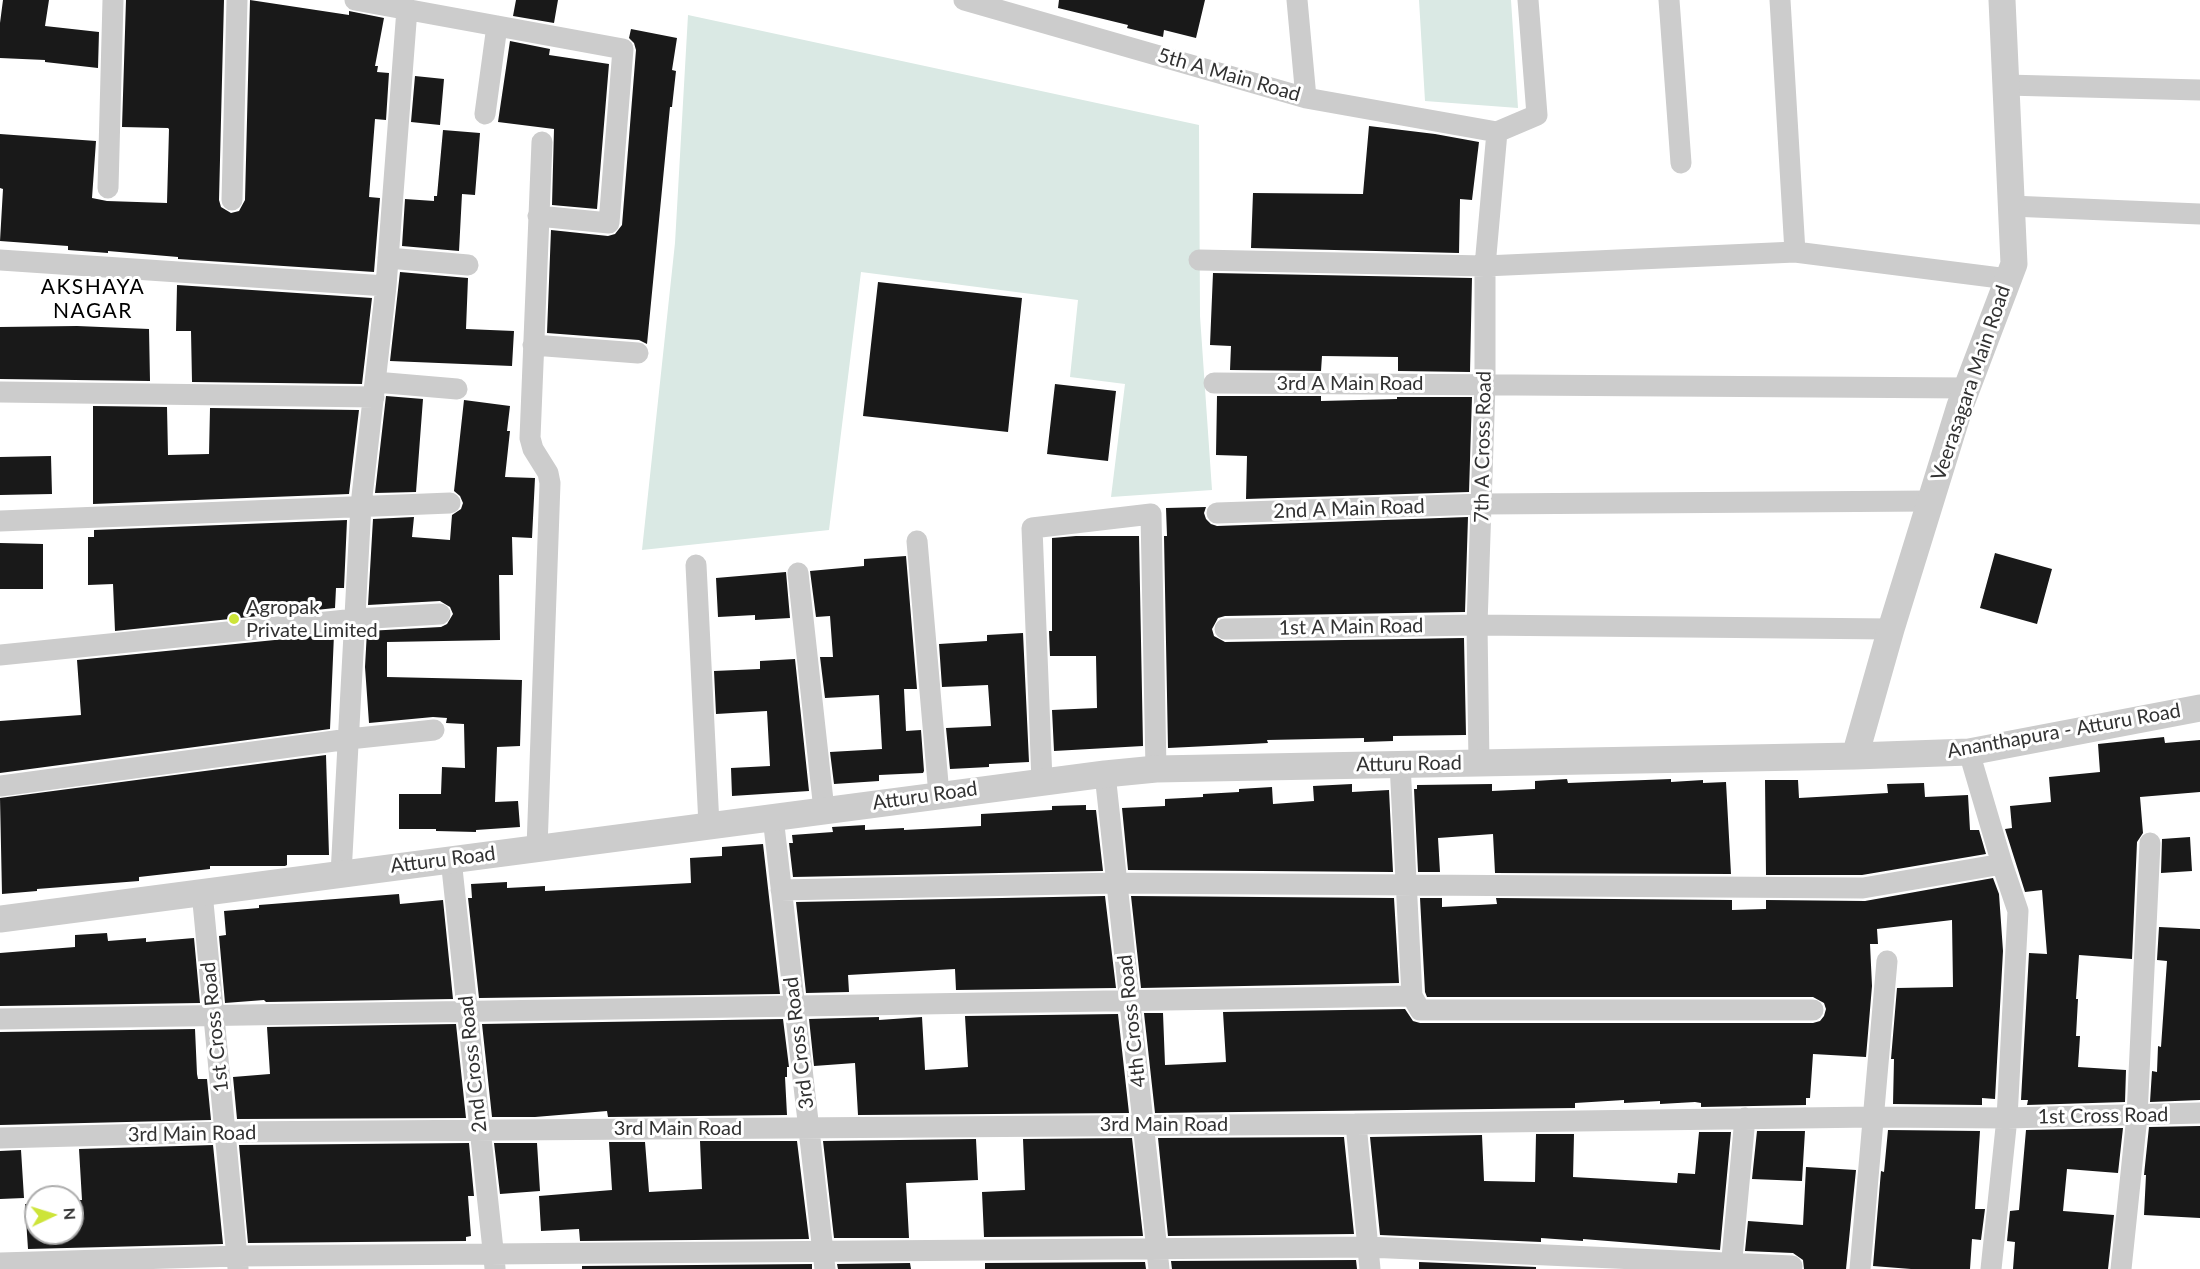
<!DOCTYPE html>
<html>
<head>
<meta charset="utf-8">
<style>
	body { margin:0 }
	#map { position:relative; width:2200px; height:1269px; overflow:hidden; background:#fff; font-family:Lato,sans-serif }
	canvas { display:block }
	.north { position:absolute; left:24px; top:1185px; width:60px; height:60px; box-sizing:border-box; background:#fff; border:2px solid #adadad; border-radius:50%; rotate:86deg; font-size:16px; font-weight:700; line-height:24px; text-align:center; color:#323232 }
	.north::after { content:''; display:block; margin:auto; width:21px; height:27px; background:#cde439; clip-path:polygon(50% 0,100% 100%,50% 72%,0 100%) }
</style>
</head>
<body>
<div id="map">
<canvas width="2200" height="1269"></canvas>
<div class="north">N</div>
</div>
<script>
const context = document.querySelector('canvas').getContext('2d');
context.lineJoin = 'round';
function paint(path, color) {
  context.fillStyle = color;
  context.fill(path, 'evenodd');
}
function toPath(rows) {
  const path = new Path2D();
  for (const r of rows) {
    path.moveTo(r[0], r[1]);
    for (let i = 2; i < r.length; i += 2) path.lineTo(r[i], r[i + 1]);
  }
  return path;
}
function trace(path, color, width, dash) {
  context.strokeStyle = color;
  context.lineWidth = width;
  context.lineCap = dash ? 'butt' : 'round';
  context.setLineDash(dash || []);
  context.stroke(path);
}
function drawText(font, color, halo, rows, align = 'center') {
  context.font = font + ' Lato,sans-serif';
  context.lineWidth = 6;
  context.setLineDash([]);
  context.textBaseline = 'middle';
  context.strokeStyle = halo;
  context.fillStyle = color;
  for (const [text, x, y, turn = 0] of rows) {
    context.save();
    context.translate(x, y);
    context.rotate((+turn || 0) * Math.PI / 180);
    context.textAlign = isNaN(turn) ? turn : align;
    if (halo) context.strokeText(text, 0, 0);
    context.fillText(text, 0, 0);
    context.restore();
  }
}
const green = toPath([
	[1419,0,1511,0,1518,108,1425,101],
	[688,15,1199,125,1200,316,1212,490,1111,497,1125,384,1070,377,1078,300,861,272,829,530,642,550,675,243]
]);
const building = toPath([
	[3,0,49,0,45,26,99,32,98,68,45,62,45,60,0,58,0,23],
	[126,0,224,0,219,200,221,207,231,213,239,211,245,200,250,0,349,15,349,11,384,18,375,66,378,66,377,72,389,73,386,120,375,119,369,197,380,198,374,272,178,259,178,257,108,251,108,253,68,250,68,246,0,241,3,189,0,188,0,134,96,141,92,198,107,201,167,203,169,129,168,128,122,127],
	[516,0,558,0,554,23,513,16],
	[1059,0,1205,0,1196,38,1164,30,1163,37,1127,28,1128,25,1058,8],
	[631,29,677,38,672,70,676,71,672,107,670,107,647,344,639,340,547,333,551,230,608,236,615,234,622,225,636,50,634,43,629,38],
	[510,41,550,49,549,55,609,64,597,209,552,205,554,129,498,122],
	[415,76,444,79,440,125,411,122],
	[1369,126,1435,134,1479,142,1472,200,1460,199,1459,253,1251,248,1253,193,1363,194],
	[443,130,480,133,475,195,462,194,459,251,402,246,405,199,434,201,434,196,437,196],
	[400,272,468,278,466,329,514,331,512,366,390,361],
	[1213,273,1472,278,1470,372,1398,371,1398,357,1322,356,1321,371,1230,370,1231,346,1210,345],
	[878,282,1022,298,1008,432,863,416],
	[177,285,372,298,362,384,192,382,191,331,176,331],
	[77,326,149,329,150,381,0,379,0,327],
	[1055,384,1116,391,1108,461,1047,454],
	[386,396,423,399,416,492,375,493],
	[1217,396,1321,396,1321,401,1397,399,1397,397,1472,397,1469,492,1246,499,1247,456,1216,455],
	[464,400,510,406,507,431,510,431,505,477,535,478,532,538,512,537,513,575,499,575,500,640,387,642,387,677,522,680,520,746,497,747,495,802,518,801,520,827,476,830,476,832,436,831,436,829,399,829,399,794,441,794,442,767,465,768,464,724,446,723,447,718,433,717,369,723,365,667,367,631,441,627,447,624,453,614,450,607,440,601,368,605,373,519,414,517,412,537,450,540,452,515,461,509,463,503,460,496,454,491],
	[93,406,167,407,168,455,209,454,210,408,359,410,349,494,93,504],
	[51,456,52,494,0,495,0,457],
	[1206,507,1204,513,1206,519,1211,524,1217,526,1468,517,1465,612,1225,616,1218,618,1212,629,1214,636,1225,642,1464,638,1466,735,1393,736,1393,741,1364,742,1364,738,1267,740,1268,743,1250,744,1168,748,1164,536,1167,536,1166,508],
	[347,520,344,588,336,588,335,608,115,631,113,584,88,585,88,537,94,537,94,530],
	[1076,536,1139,536,1143,746,1054,751,1052,710,1097,708,1096,656,1050,656,1049,631,1052,631,1052,538],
	[0,543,43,544,43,589,0,589],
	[1995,553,2052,569,2037,624,1980,608],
	[906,556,917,689,904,689,906,731,921,730,924,771,923,773,879,775,879,781,834,784,830,752,882,749,879,695,825,698,820,657,833,657,830,616,816,617,810,571,864,566,864,559],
	[786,572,790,618,755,620,755,615,718,617,716,578],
	[1023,633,1029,762,989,764,989,767,950,769,946,728,991,726,988,685,942,687,939,644,987,641,987,635],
	[334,634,330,729,0,773,0,721,81,715,77,660],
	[795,659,809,791,732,796,731,768,770,766,767,711,716,714,714,671,760,669,760,661],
	[2164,737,2165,743,2200,740,2200,792,2140,797,2143,833,2137,842,2132,959,2079,955,2076,999,2078,999,2076,1036,2080,1036,2078,1067,2126,1070,2125,1102,2027,1105,2028,1100,2021,1100,2029,953,2047,954,2042,890,2025,892,2005,829,2012,828,2010,806,2051,802,2049,777,2100,772,2098,744],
	[326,755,329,855,287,855,287,865,285,866,210,866,210,869,139,877,139,881,37,889,37,891,2,894,0,798],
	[1567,779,1568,783,1671,779,1671,782,1703,780,1703,783,1726,782,1731,874,1495,873,1493,834,1438,838,1440,872,1418,872,1414,789,1417,789,1417,785,1492,784,1492,791,1535,789,1535,781],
	[1765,780,1798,780,1799,798,1888,793,1887,784,1924,783,1925,797,1968,795,1970,830,1979,830,1986,854,1862,875,1766,875],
	[1352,784,1352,792,1389,790,1393,872,1128,870,1122,808,1165,806,1165,799,1203,797,1203,794,1239,792,1239,789,1272,787,1273,804,1314,801,1313,786],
	[1086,805,1086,810,1096,810,1103,871,793,877,789,843,793,843,792,835,833,832,832,827,865,825,865,830,904,828,904,830,981,826,981,814,1052,810,1052,806],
	[2190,837,2192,871,2161,873,2162,839],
	[763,844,780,994,479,998,468,898,472,898,471,884,507,882,507,888,545,886,545,891,691,883,690,858,722,856,722,847],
	[1993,878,1999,894,2003,951,1995,1099,1982,1098,1982,1105,1893,1104,1894,1059,1891,1059,1897,988,1953,987,1952,920,1877,929,1878,944,1870,944,1872,986,1866,1057,1813,1054,1810,1098,1806,1098,1806,1105,1701,1107,1701,1103,1695,1102,1660,1104,1660,1101,1624,1103,1624,1100,1575,1103,1575,1108,1155,1113,1144,1013,1163,1013,1165,1065,1226,1062,1223,1012,1405,1009,1413,1021,1420,1023,1813,1023,1820,1021,1824,1016,1826,1009,1824,1003,1813,997,1427,997,1425,992,1420,898,1442,898,1442,907,1497,904,1496,898,1732,900,1732,910,1766,909,1766,900,1865,901],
	[399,894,400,904,443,900,453,999,266,1002,264,1000,225,1003,219,936,226,935,224,911,259,908,259,905],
	[1105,896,1116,988,956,990,955,969,848,975,849,992,806,993,796,902],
	[1131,896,1394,898,1399,983,1141,988],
	[2159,927,2200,929,2200,1100,2150,1102,2152,1071,2157,1072,2158,1046,2161,1047,2167,961,2157,960],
	[107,933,108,941,146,938,146,942,194,938,200,1003,0,1006,0,953,75,947,75,935],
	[1118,1014,1129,1113,858,1115,855,1063,814,1066,809,1019,879,1017,879,1020,922,1017,925,1070,968,1067,965,1016],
	[783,1019,789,1067,787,1067,787,1077,785,1077,787,1115,608,1117,607,1111,535,1117,492,1117,482,1024],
	[456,1024,466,1118,237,1119,233,1077,270,1074,267,1027],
	[195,1029,197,1074,198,1079,207,1079,211,1120,0,1125,0,1032],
	[2200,1126,2200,1218,2144,1215,2146,1175,2144,1175,2149,1127],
	[2123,1128,2118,1173,2067,1169,2063,1211,2114,1215,2108,1269,2013,1269,2015,1242,2007,1241,2010,1211,2019,1210,2026,1130],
	[1888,1130,1980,1131,1975,1209,1985,1209,1981,1240,1972,1239,1970,1269,1911,1269,1873,1266,1881,1171,1884,1172],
	[1757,1131,1805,1131,1802,1181,1752,1179],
	[1699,1132,1731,1132,1720,1250,1583,1239,1583,1241,1541,1238,1541,1242,1380,1235,1370,1137,1482,1135,1484,1181,1535,1182,1536,1134,1574,1134,1573,1177,1677,1183,1678,1173,1695,1174],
	[1344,1137,1354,1234,1168,1236,1158,1138],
	[1132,1138,1143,1236,984,1237,982,1192,1025,1190,1023,1139],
	[976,1139,978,1180,906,1183,909,1238,834,1238,823,1141],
	[700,1141,797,1141,809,1239,580,1241,579,1229,541,1231,539,1196,612,1190,609,1142,645,1142,649,1192,702,1189],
	[469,1143,474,1196,468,1196,471,1236,466,1237,466,1241,248,1243,239,1145],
	[494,1143,537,1143,540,1191,500,1194],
	[213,1145,223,1244,28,1249,25,1204,36,1204,36,1233,72,1233,72,1200,82,1200,79,1149],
	[21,1150,24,1198,0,1199,0,1151],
	[1806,1167,1856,1170,1846,1269,1804,1269,1803,1260,1793,1253,1745,1251,1748,1221,1803,1225],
	[1356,1260,1357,1269,1172,1269,1171,1261],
	[1145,1262,1146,1269,985,1269,985,1263],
	[1419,1262,1536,1267,1536,1269,1419,1269],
	[910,1263,911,1269,838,1269,837,1264],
	[812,1264,812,1269,582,1269,582,1266]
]);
const minor = toPath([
	[355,0,623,49,609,223,538,216],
	[964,0,1306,98,1497,132],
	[1297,0,1306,98],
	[1669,0,1681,163],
	[1780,0,1795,252],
	[2006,85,2200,90],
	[485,114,497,26],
	[1497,132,1537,115,1528,0],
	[108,188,113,0],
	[232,200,237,0],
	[2011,206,2200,214],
	[388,258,468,265],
	[0,260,386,286],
	[1199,260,1485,266,1795,252,2008,279],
	[533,345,638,353],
	[375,382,457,389],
	[1214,383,1967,388],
	[0,392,374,397],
	[1217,513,1482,504,1931,501],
	[0,521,450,503],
	[917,541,939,795],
	[696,565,709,825],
	[798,573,824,810],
	[1225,629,1477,625,1891,629],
	[0,655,356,619,440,614],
	[1969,752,2002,864,2018,911,2007,1118,1991,1269],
	[1479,763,1477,625,1485,385,1485,266,1497,132],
	[1400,764,1412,996,1420,1010,1813,1010],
	[1105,774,1159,1269],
	[1042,781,1032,528,1151,514,1156,769],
	[0,786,349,739,434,730],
	[773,817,825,1269],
	[537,848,550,483,548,473,533,449,530,438,542,142],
	[451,859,495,1268],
	[341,874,361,505,386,286,407,9],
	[781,890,1117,883,1863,888,2002,864],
	[202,892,238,1268],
	[0,1019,1412,996],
	[1356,1124,1370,1269],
	[0,1138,225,1132,1356,1124,1873,1117,2007,1118,2200,1113],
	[0,1263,237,1256,1368,1247,1792,1266],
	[1731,1269,1745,1118],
	[1860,1269,1887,961],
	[2121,1269,2137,1116,2150,843]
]);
const tertiary = toPath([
	[1855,756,1891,629,1960,406,2014,264,2002,0],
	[0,919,1105,774,1156,769,1855,756,1969,752,2200,708]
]);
const markers = [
	[234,619,6,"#cde439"]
];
const streetNames = [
	["5th A Main Road",1229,75,16],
	["Veerasagara Main Road",1971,383,-71],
	["3rd A Main Road",1350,384],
	["7th A Cross Road",1483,447,-89],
	["2nd A Main Road",1349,509,-2],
	["1st A Main Road",1351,627,-1],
	["Ananthapura - Atturu Road",2064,731,-10],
	["Atturu Road",1409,764,-1],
	["Atturu Road",925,796,-8],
	["Atturu Road",443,860,-7],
	["4th Cross Road",1132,1021,-96],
	["1st Cross Road",215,1027,-96],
	["3rd Cross Road",799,1043,-97],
	["2nd Cross Road",473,1064,-96],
	["1st Cross Road",2103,1116,-1],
	["3rd Main Road",1164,1125],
	["3rd Main Road",678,1129],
	["3rd Main Road",192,1134,-1]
];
const poiNames = [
	["Agropak",246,608],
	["Private Limited",246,631]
];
const neighbourhoodNames = [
	["AKSHAYA",93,287],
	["NAGAR",93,311]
];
paint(green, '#dae9e4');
paint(building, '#191919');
trace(minor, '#ccc', 21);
trace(tertiary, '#ccc', 27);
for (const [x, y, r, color] of markers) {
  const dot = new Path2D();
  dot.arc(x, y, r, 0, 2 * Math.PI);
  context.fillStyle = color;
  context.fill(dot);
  trace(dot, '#fff', 2);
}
drawText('20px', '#323232', '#fff', streetNames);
drawText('20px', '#323232', '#fff', poiNames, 'left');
context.letterSpacing = '1.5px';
drawText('21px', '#000', '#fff', neighbourhoodNames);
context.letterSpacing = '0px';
</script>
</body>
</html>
